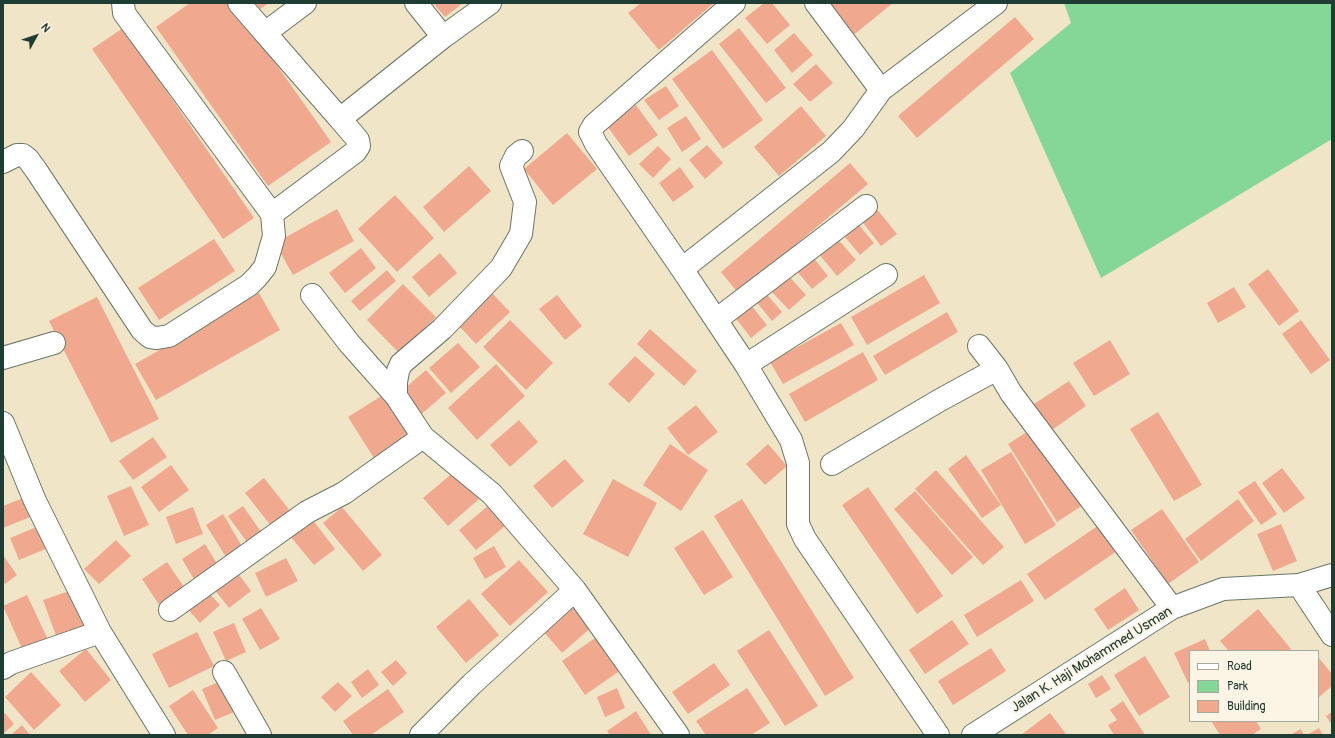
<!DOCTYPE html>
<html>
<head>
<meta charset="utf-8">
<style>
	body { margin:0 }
	#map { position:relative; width:1335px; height:738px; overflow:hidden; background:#f1e5c8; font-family:Pangolin,sans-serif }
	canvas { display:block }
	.frame { position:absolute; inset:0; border:4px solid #1f3d34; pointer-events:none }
	.legend { position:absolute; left:1189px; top:650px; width:130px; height:72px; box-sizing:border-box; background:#fcf5e5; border:1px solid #a4ab9e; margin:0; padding:5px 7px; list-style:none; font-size:12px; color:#1f3d34 }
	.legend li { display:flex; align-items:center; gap:8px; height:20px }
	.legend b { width:20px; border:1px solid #a4ab9e }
	.north { position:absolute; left:16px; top:16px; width:40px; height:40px; -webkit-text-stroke:3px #fcf5e5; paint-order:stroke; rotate:50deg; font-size:11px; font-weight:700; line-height:16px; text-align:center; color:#1f3d34 }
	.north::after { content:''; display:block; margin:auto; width:14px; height:18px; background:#1f3d34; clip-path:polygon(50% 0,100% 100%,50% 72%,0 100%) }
</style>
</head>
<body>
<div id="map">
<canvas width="1335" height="738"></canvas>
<div class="frame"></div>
<ul class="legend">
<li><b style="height:5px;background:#fff"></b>Road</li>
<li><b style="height:11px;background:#85d798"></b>Park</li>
<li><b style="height:11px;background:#f0a98e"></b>Building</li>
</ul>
<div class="north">N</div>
</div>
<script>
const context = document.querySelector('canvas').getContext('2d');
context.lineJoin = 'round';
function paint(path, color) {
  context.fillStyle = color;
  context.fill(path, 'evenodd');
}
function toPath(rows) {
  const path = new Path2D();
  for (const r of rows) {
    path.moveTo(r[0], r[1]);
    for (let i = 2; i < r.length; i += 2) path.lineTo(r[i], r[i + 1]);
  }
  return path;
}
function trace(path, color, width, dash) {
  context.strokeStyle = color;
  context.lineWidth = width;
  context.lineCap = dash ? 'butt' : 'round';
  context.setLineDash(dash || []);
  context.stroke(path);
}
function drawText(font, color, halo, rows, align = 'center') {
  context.font = font + ' Pangolin,sans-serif';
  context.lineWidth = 4;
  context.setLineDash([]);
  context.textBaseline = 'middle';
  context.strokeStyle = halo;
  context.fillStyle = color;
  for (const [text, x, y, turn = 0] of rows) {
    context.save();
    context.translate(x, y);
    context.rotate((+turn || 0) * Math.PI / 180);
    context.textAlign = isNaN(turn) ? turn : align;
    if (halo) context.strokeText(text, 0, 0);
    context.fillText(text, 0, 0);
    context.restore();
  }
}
const green = toPath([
	[1064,3,1332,3,1332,139,1101,278,1010,73,1071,23]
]);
const building = toPath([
	[190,3,233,3,331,142,268,186,156,27],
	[256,3,269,3,260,9],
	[433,3,463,3,445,17],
	[641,3,714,3,659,50,628,13],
	[764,3,772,3,790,25,767,44,745,18],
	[824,3,893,3,851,37],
	[1015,17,1034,39,917,138,898,116],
	[123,28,254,218,223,239,92,49],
	[739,28,786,88,766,103,719,44],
	[794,33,813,55,792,73,774,50],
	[712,50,763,120,723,149,672,79],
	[816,64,833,83,810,102,793,84],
	[666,86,679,106,659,120,644,100],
	[636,105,658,135,629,156,607,126],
	[801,106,826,136,779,176,754,147],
	[686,116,701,139,682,152,667,128],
	[567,133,597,169,553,205,524,169],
	[707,145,723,163,705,179,689,160],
	[658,146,671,159,653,178,639,164],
	[850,163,868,184,738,293,721,272],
	[469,166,491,191,444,232,423,207],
	[680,167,694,187,673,202,659,183],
	[395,195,434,238,397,272,358,229],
	[876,208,897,234,881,246,861,220],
	[337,209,354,241,293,275,275,243],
	[859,225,874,243,860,255,845,237],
	[836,237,856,260,837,276,818,253],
	[214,239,235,271,159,320,138,288],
	[361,248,376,268,345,293,329,273],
	[440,253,457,273,429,297,412,277],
	[812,256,828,276,812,289,795,269],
	[1268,269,1299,311,1279,326,1248,284],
	[387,270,396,281,360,311,351,301],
	[787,274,806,295,789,310,770,290],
	[924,275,940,303,867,345,851,317],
	[403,284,436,317,399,353,367,320],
	[1234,287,1246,307,1218,323,1207,303],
	[764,291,782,312,772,321,754,299],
	[259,293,280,330,156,400,135,364],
	[492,293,510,312,476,344,458,325],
	[557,295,582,326,565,340,539,309],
	[97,297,159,419,111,443,49,321],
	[750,304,767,325,751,338,734,316],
	[947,312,958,332,885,375,873,356],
	[510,320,553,363,526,390,483,347],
	[1301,320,1330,360,1311,374,1282,334],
	[841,323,854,345,783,384,770,362],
	[650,329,697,371,684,386,637,344],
	[1110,340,1130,374,1094,396,1073,363],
	[458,343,480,367,451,393,429,368],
	[863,352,878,380,805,422,789,394],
	[635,356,655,374,629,403,608,384],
	[496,364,525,396,477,440,448,408],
	[426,370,446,393,418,417,398,394],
	[1069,381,1086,406,1049,432,1031,406],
	[383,395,412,441,377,463,348,417],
	[696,405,718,432,688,455,667,428],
	[1158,412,1202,485,1174,501,1130,429],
	[519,420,538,442,510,467,490,445],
	[1035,427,1083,505,1057,522,1008,444],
	[153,437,167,457,133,480,119,461],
	[670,444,708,470,681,511,643,485],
	[768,444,787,466,765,485,746,464],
	[1011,452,1056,525,1025,544,981,470],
	[966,455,1001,505,982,518,948,469],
	[565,459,584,481,552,508,533,486],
	[171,465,189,490,159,512,141,487],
	[1282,468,1305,498,1284,513,1262,483],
	[936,470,1004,547,983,565,915,489],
	[455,471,479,499,448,526,423,498],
	[264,478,295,517,276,532,245,493],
	[613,479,657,503,628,557,583,534],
	[1255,481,1277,514,1261,525,1238,492],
	[131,486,149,525,124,536,107,496],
	[868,487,943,596,917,614,842,505],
	[915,491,973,557,952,575,894,509],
	[23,498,30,517,3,528,3,506],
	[742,499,854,678,825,696,714,516],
	[1238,499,1254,521,1201,561,1185,539],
	[243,506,266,539,252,549,228,516],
	[488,506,505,526,476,550,459,530],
	[193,507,203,534,176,544,166,517],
	[342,507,382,555,363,571,323,523],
	[1162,509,1199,562,1168,584,1131,530],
	[223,514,247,555,231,565,206,525],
	[312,519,335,549,314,565,290,536],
	[1105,521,1123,547,1045,600,1027,574],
	[1281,524,1297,561,1273,571,1257,534],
	[39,526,48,548,19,560,10,538],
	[703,530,733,577,704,595,674,548],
	[116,540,131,556,99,584,84,569],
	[205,544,222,572,198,586,182,559],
	[494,546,506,567,485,579,473,558],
	[3,555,17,575,5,584,3,581],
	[286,558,298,581,266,597,255,573],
	[519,560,548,592,510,626,481,594],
	[167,562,186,590,160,606,142,579],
	[237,572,251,591,229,608,214,589],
	[1021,580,1034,601,977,637,964,615],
	[78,588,93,631,59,644,43,600],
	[1125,588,1139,610,1108,630,1094,609],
	[206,590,220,605,200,623,187,608],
	[27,595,49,642,24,653,3,606],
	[469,599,499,635,466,663,436,627],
	[575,604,594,625,562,653,544,632],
	[261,608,280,639,260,650,242,619],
	[1258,609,1291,649,1288,651,1229,651,1220,641],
	[952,620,969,644,925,674,909,650],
	[234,623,246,652,226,661,213,632],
	[769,630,818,706,785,726,737,651],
	[197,632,214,666,169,688,152,654],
	[598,636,621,670,585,695,562,661],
	[1205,639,1210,651,1190,651,1190,682,1188,683,1174,653],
	[991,648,1006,671,953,705,938,681],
	[86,649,111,680,85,702,59,671],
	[1145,656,1170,697,1139,716,1114,675],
	[1318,657,1332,674,1332,686,1318,698],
	[396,660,407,673,393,686,381,672],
	[714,663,730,685,688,714,672,692],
	[368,669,379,685,362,698,351,682],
	[31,672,61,705,34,730,5,697],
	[1102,675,1111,689,1096,698,1088,684],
	[226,679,239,710,215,720,202,689],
	[338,682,352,696,335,712,321,697],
	[617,688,625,708,605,717,597,697],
	[747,688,770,723,751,735,706,735,696,721],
	[388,689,404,712,371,735,353,735,343,721],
	[193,690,218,728,208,735,188,735,169,706],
	[1123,701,1145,735,1114,735,1108,725,1117,720,1110,710],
	[636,711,651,735,610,735,607,731],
	[1332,712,1332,725,1326,716],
	[5,713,14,724,3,734,3,714],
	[1050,713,1066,734,1021,735],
	[1211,721,1256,721,1261,729,1252,735,1220,735],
	[22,725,30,735,11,735],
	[1319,728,1323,735,1307,735],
	[1301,729,1304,735,1290,735]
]);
const minor = toPath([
	[123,3,124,13,272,214],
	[239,3,265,33,305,3],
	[416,3,443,37],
	[734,3,594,125,590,132,596,144,682,269,746,365,791,440,798,463,798,524,805,539,938,735],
	[816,3,881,90],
	[265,33,340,119],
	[522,151,516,156,511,166,525,202,521,234,501,268,442,329,401,364,398,371,396,382,396,396,423,437,492,494,575,590,678,735],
	[3,162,17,155,23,155,28,159,36,170,142,330,150,337,157,338,169,336,249,285,257,277,265,267,274,236,272,214,355,152,359,146,358,140,340,119,443,37,490,3],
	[682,269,831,152,853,129,881,90,996,3],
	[312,295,349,343,396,396],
	[716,320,866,206],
	[979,346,997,369,1011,393,1172,608],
	[3,358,54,343],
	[746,365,886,275],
	[3,423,35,501,100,632,164,735],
	[832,464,940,400,997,369],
	[1299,585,1332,635],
	[170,610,307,512,344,493,423,437],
	[3,668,11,663,100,632],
	[224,672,260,735],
	[421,735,472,684,575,590]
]);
const tertiary = toPath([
	[973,735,1172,608,1223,589,1299,585,1332,575]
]);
const streetNames = [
	["Jalan K. Haji Mohammed Usman",1092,660,-32]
];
paint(green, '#85d798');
paint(building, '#f0a98e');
trace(minor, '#687868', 24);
trace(tertiary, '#687868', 24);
trace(minor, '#fff', 22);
trace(tertiary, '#fff', 22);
drawText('14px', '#1f3d34', '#fcf5e5', streetNames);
</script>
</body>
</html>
